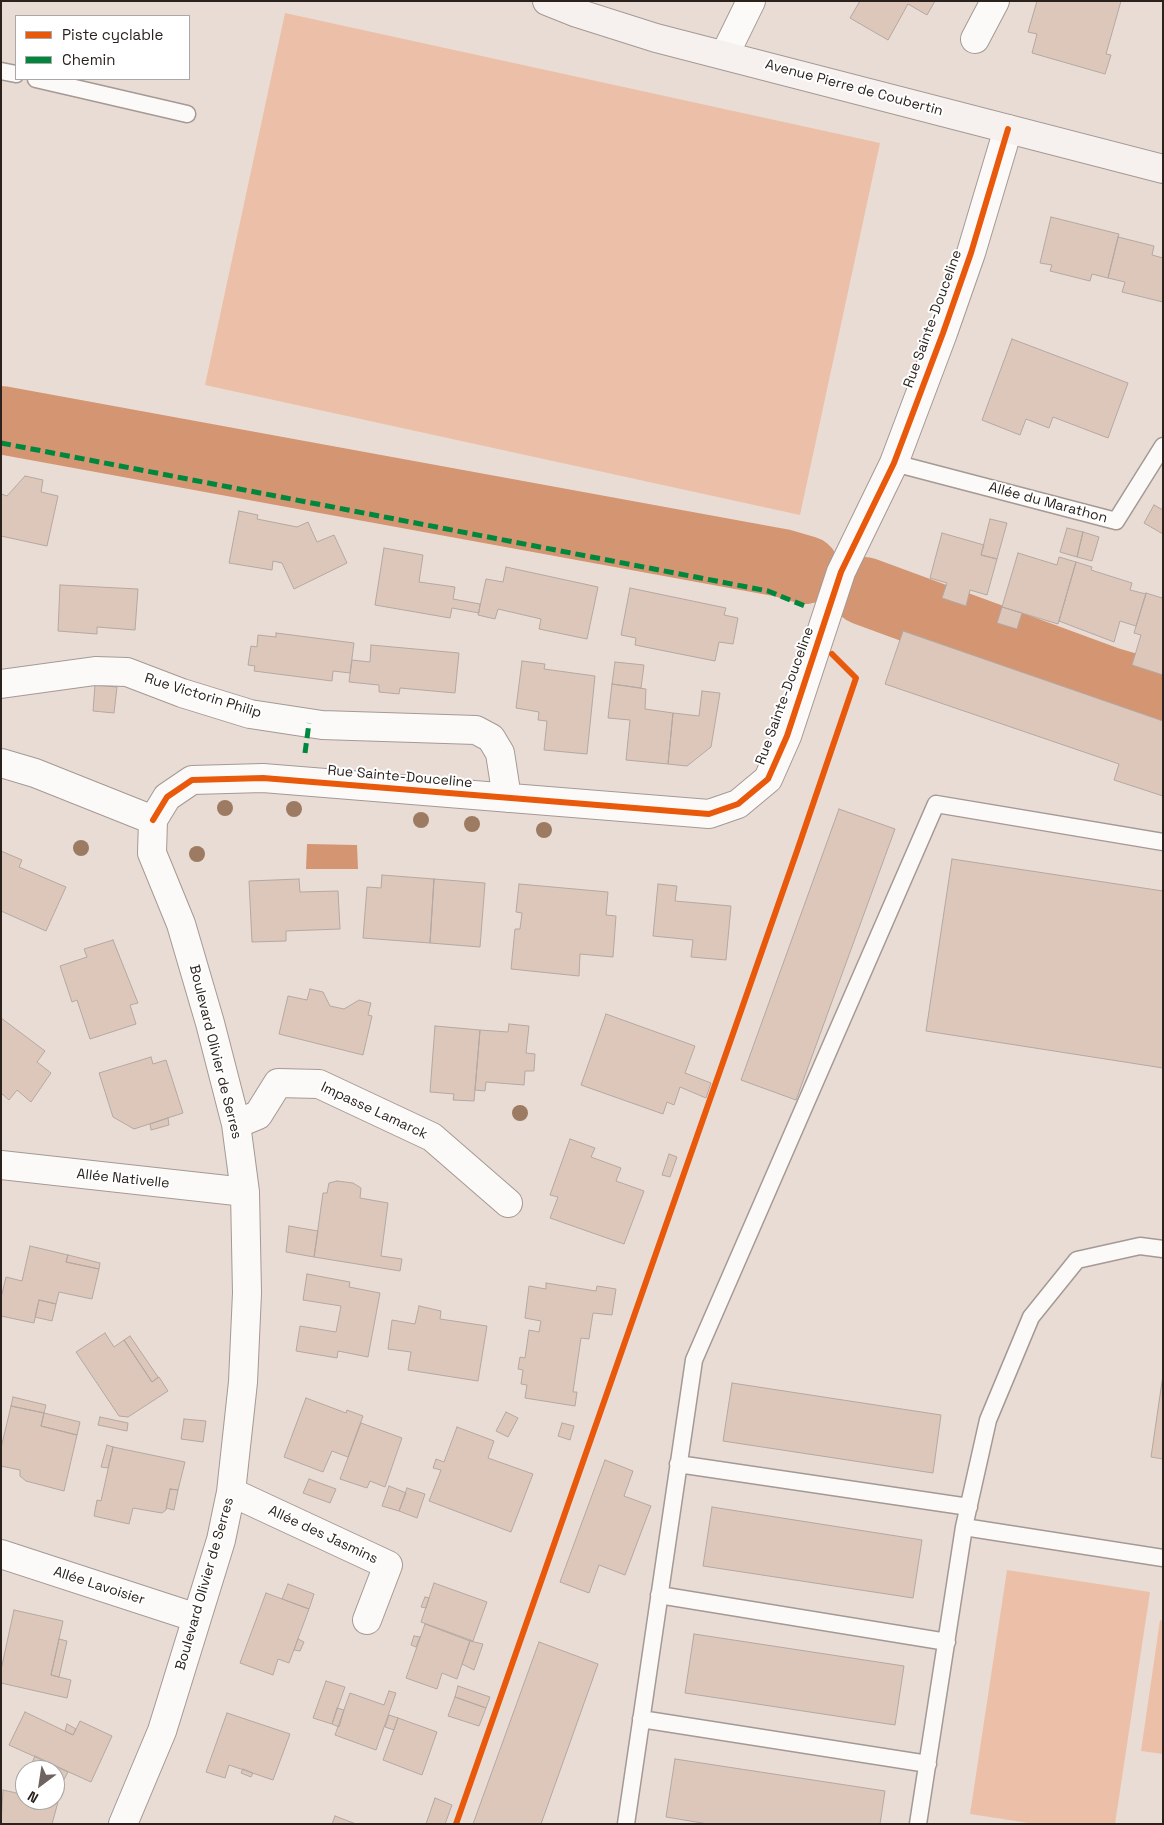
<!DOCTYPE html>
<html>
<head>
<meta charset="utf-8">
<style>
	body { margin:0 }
	#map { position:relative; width:1164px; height:1825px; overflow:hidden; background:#e9dcd4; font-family:"Space Grotesk",sans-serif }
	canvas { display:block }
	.frame { position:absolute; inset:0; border:2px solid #2b221e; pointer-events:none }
	.legend { position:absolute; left:15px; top:15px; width:175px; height:65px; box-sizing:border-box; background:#fff; border:1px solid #aaa7a5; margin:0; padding:6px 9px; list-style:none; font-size:15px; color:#2b221e }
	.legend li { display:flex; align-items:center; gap:10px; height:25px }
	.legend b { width:25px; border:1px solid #aaa7a5 }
	.north { position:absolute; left:15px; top:1760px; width:50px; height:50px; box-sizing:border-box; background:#fff; border:1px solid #aaa7a5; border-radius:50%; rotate:211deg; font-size:14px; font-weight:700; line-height:20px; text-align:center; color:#2b221e }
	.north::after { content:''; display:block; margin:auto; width:18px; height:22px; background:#6e635e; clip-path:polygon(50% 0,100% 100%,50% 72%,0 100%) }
</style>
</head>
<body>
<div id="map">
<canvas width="1164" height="1825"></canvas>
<div class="frame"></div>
<ul class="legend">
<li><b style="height:6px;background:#e8590c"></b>Piste cyclable</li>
<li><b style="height:6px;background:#00873e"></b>Chemin</li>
</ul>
<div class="north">N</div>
</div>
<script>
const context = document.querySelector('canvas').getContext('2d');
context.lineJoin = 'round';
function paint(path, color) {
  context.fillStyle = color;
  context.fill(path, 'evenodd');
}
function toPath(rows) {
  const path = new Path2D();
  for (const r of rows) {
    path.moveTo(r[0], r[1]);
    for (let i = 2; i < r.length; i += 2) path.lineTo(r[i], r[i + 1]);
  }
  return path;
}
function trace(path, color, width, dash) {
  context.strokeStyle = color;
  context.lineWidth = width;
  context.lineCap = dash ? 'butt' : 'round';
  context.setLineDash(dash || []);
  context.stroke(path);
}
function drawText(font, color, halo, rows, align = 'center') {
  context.font = font + ' "Space Grotesk",sans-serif';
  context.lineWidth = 4;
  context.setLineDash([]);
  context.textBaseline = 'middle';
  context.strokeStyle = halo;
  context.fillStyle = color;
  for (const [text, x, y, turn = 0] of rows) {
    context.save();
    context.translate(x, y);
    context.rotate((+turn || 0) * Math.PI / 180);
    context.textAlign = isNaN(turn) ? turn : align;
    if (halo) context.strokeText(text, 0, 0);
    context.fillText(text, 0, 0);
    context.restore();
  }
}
const green = toPath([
	[285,13,880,143,800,515,205,385],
	[1007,1570,1150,1592,1115,1824,1035,1824,970,1814],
	[1160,1620,1163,1621,1163,1754,1141,1751]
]);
const water = toPath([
	[307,844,357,845,358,869,306,869]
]);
const river = toPath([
	[1,420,782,563,806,570],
	[864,591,1106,680,1163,697]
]);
const building = toPath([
	[860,1,935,1,927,15,908,4,888,40,850,18,860,1],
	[1037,1,1121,1,1106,54,1111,55,1105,74,1032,53,1037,34,1028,32,1037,1],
	[1051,217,1119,234,1108,278,1092,274,1090,281,1050,271,1052,265,1040,263,1051,217],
	[1118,237,1154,246,1152,255,1163,258,1163,302,1122,292,1125,282,1108,278,1118,237],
	[1012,339,1128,383,1108,438,1053,417,1049,428,1026,419,1020,435,982,420,1012,339],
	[25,476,43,480,41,492,58,496,47,546,1,536,1,494,7,496,25,476],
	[1154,505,1163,510,1163,534,1144,523,1154,505],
	[239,511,258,515,257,519,297,527,308,522,317,542,334,535,347,563,294,589,282,563,273,561,272,570,229,563,239,511],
	[990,519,1007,523,997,559,981,555,990,519],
	[1067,528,1083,532,1077,557,1060,552,1067,528],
	[1083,532,1099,537,1092,561,1077,557,1083,532],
	[942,533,984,545,981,555,997,559,987,595,970,590,966,606,942,598,947,583,930,578,942,533],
	[384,548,423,555,419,582,455,587,453,599,480,604,479,613,452,608,450,618,375,605,384,548],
	[1018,553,1057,565,1059,557,1076,562,1058,624,1002,607,1018,553],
	[1076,562,1092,567,1091,570,1132,583,1130,590,1146,594,1136,626,1120,621,1114,642,1059,621,1076,562],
	[506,567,598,587,587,639,539,629,541,619,498,609,495,619,478,615,486,579,503,582,506,567],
	[60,585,138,589,135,630,97,627,97,634,58,631,60,585],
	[630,588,726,608,724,615,738,618,733,644,719,642,715,661,635,645,636,638,621,635,630,588],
	[1146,593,1162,598,1163,594,1163,675,1132,665,1141,635,1134,633,1146,593],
	[1002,607,1022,613,1017,629,997,623,1002,607],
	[903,631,1163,721,1163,796,1114,780,1119,764,885,684,903,631],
	[276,633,354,643,350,673,333,671,332,681,254,671,255,666,248,665,251,646,257,647,258,635,276,637,276,633],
	[371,645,459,653,455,693,400,688,399,694,379,692,379,685,349,682,352,660,370,662,371,645],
	[522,661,545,664,544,669,595,676,587,754,544,750,547,721,538,720,539,712,516,708,522,661],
	[615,662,644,665,641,688,612,684,615,662],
	[612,684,646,689,645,709,673,713,668,764,626,760,630,720,608,718,612,684],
	[95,685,117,687,114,713,93,711,95,685],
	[702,691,720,693,711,747,687,766,668,764,673,713,699,716,702,691],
	[839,809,895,829,796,1100,741,1080,839,809],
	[1,851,22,860,19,867,66,887,46,931,1,911,1,851],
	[952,859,1163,891,1163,1068,926,1031,952,859],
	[382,875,434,879,430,943,363,938,367,887,381,888,382,875],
	[299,879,300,892,338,891,340,929,286,931,286,941,252,942,249,881,299,879],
	[434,879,485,883,480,947,430,943,434,879],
	[519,884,608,892,606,915,616,916,613,957,580,954,579,976,511,969,515,929,520,929,522,913,516,912,519,884],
	[658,884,677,886,675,901,731,906,726,960,691,957,693,940,653,936,658,884],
	[113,940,138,1003,130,1005,136,1024,90,1039,77,1000,72,1002,60,966,87,957,84,949,113,940],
	[310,989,323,992,330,1006,344,1009,359,1000,371,1003,368,1015,372,1016,363,1055,279,1034,288,996,307,1000,310,989],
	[606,1014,695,1046,685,1073,711,1083,706,1098,680,1087,674,1105,667,1102,663,1114,581,1085,606,1014],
	[1,1018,45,1051,37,1062,51,1073,31,1102,17,1090,9,1100,1,1093,1,1018],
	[509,1024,529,1026,526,1053,535,1054,534,1071,525,1071,524,1085,486,1082,485,1091,475,1090,480,1030,508,1032,509,1024],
	[435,1026,480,1030,474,1101,453,1100,454,1094,430,1092,435,1026],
	[151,1057,153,1064,166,1060,183,1113,134,1129,113,1117,99,1073,151,1057],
	[168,1118,169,1125,151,1130,150,1124,168,1118],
	[570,1139,595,1148,591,1157,621,1168,616,1181,644,1191,624,1244,550,1218,558,1197,550,1195,570,1139],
	[669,1154,677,1157,670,1177,662,1175,669,1154],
	[337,1181,353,1183,361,1188,360,1198,388,1203,381,1256,402,1259,400,1271,314,1257,323,1193,327,1193,329,1183,337,1181],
	[289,1226,318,1231,314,1257,286,1252,289,1226],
	[30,1246,68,1255,66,1262,99,1269,92,1299,59,1292,56,1304,39,1300,34,1323,1,1316,1,1298,6,1277,22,1281,30,1246],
	[68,1255,100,1263,99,1269,66,1262,68,1255],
	[307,1274,350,1282,349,1287,380,1293,368,1357,338,1351,337,1358,296,1351,300,1326,336,1332,341,1306,303,1300,307,1274],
	[546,1283,596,1291,597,1286,616,1289,612,1315,593,1313,589,1339,581,1338,573,1392,577,1392,575,1406,525,1398,527,1385,521,1384,523,1370,518,1369,520,1357,525,1358,529,1330,539,1332,541,1321,525,1318,529,1286,546,1289,546,1283],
	[39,1300,56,1304,52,1321,35,1317,39,1300],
	[419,1306,441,1311,440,1319,487,1326,478,1381,408,1370,411,1352,388,1349,392,1320,415,1324,419,1306],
	[105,1333,114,1347,124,1340,152,1382,159,1377,168,1391,128,1417,119,1416,76,1352,105,1333],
	[130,1336,158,1377,152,1382,124,1340,130,1336],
	[1163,1375,1163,1459,1151,1457,1163,1375],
	[732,1383,941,1415,933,1473,723,1441,732,1383],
	[13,1397,46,1405,44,1413,11,1406,13,1397],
	[306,1398,346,1413,347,1410,363,1416,348,1457,332,1451,323,1472,284,1457,306,1398],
	[11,1406,44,1413,41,1426,77,1435,64,1491,26,1481,20,1476,20,1470,1,1466,1,1448,11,1406],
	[506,1412,518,1418,508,1437,496,1431,506,1412],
	[44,1413,80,1422,77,1435,41,1426,44,1413],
	[100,1417,128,1423,127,1431,98,1425,100,1417],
	[184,1419,206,1421,203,1442,181,1439,184,1419],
	[361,1423,402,1438,385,1487,370,1481,367,1488,340,1479,361,1423],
	[562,1423,574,1426,570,1440,558,1436,562,1423],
	[457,1427,494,1441,488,1458,533,1474,511,1532,429,1501,441,1470,433,1468,436,1459,444,1462,457,1427],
	[107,1445,113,1447,108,1468,101,1467,107,1445],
	[113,1447,185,1462,178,1490,170,1489,166,1510,162,1513,133,1508,129,1524,94,1516,97,1500,101,1501,113,1447],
	[605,1460,633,1471,624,1496,651,1506,625,1575,599,1565,589,1593,560,1582,605,1460],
	[309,1479,336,1489,330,1503,303,1493,309,1479],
	[389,1486,406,1493,399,1511,382,1506,389,1486],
	[407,1488,425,1494,417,1518,399,1511,407,1488],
	[170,1489,178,1490,174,1510,166,1508,170,1489],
	[712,1507,922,1540,913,1598,703,1566,712,1507],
	[434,1583,487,1602,473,1641,421,1622,434,1583],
	[288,1584,314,1594,309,1609,282,1599,288,1584],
	[266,1593,309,1609,289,1663,278,1659,273,1675,240,1663,266,1593],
	[425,1597,429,1598,426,1608,421,1607,425,1597],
	[14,1610,63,1621,51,1675,71,1680,67,1698,1,1683,1,1670,14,1610],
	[425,1624,470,1641,457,1679,442,1673,437,1689,406,1678,425,1624],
	[694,1634,904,1666,895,1725,685,1693,694,1634],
	[414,1636,420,1637,416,1647,411,1645,414,1636],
	[59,1639,67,1641,59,1677,51,1675,59,1639],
	[298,1639,304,1642,300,1651,294,1650,298,1639],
	[470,1641,483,1644,474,1670,462,1664,470,1641],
	[539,1642,598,1664,541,1824,473,1824,539,1642],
	[326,1681,345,1687,332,1724,313,1718,326,1681],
	[458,1686,490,1697,486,1708,455,1697,458,1686],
	[389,1691,396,1693,376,1750,335,1735,350,1693,384,1705,389,1691],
	[455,1697,486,1708,479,1726,448,1716,455,1697],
	[337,1708,344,1710,339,1727,332,1724,337,1708],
	[25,1712,73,1735,80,1721,112,1736,91,1782,9,1745,25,1712],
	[227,1713,290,1734,273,1780,229,1765,225,1778,206,1772,227,1713],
	[389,1715,398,1718,394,1730,385,1727,389,1715],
	[398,1718,437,1732,422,1775,383,1760,398,1718],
	[67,1724,76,1729,73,1735,65,1731,67,1724],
	[35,1756,68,1772,61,1785,55,1782,55,1770,29,1770,35,1756],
	[675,1759,885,1791,880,1824,708,1824,666,1817,675,1759],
	[243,1769,253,1773,251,1777,241,1773,243,1769],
	[3,1790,25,1795,25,1800,58,1802,52,1824,1,1824,3,1790],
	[435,1798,452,1805,445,1824,426,1824,435,1798],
	[335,1816,356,1824,332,1824,335,1816]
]);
const lane = toPath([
	[1,71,16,74],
	[36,79,187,114],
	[894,463,1116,521,1163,446],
	[678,1464,969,1507],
	[964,1527,1163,1558],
	[659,1595,947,1642],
	[641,1719,928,1764],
	[626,1824,694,1360,936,804,1163,842],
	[918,1824,964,1527,988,1420,1031,1317,1077,1260,1140,1246,1163,1249]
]);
const street = toPath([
	[975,39,995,1],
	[725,54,751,1],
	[1,684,95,671,127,672,182,693,250,714,322,725,476,730,491,738,500,753,507,798],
	[1,763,35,773,153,820],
	[153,820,167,797,192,780,263,778,709,814,738,804,768,779,787,736,841,572,894,463,943,333,971,253,1008,129],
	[236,1124,258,1115,278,1083,319,1084,432,1137,508,1203],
	[1,1165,245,1192],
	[231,1492,388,1565,367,1620],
	[1,1554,197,1618],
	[123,1824,162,1731,221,1540,231,1492,243,1382,247,1293,245,1192,236,1124,210,1023,181,924,152,853,153,820]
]);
const secondary = toPath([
	[547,1,577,13,656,38,1163,169]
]);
const quiet = toPath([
	[1,443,768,591,805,606],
	[305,753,309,723]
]);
const cycleway = toPath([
	[153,820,167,797,192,780,263,778,709,814,738,804,768,779,787,736,841,572,894,463,943,333,971,253,1008,129],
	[456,1824,797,851,856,678,832,654]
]);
const trees = [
	[225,808],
	[294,809],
	[421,820],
	[472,824],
	[544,830],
	[81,848],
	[197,854],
	[520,1113]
];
const streetNames = [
	["Avenue Pierre de Coubertin",854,88,15],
	["Rue Sainte-Douceline",933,319,-70],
	["Allée du Marathon",1048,503,15],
	["Rue Victorin Philip",203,696,17],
	["Rue Sainte-Douceline",785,696,-70],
	["Rue Sainte-Douceline",400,777,5],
	["Boulevard Olivier de Serres",215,1052,76],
	["Impasse Lamarck",374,1111,25],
	["Allée Nativelle",123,1179,6],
	["Allée des Jasmins",323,1535,25],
	["Boulevard Olivier de Serres",205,1584,-74],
	["Allée Lavoisier",99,1586,18]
];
paint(green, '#ecc0a8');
paint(water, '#d39572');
trace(river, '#d39572', 68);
paint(building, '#ddc7ba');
trace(building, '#b3a8a2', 1);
trace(lane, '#a49994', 19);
trace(street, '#a49994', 30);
trace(secondary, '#a49994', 30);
trace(lane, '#fcfaf9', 16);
trace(street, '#fcfaf9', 28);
trace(secondary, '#f6f1ef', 28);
trace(quiet, '#00873e', 5, [10, 5]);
trace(cycleway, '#e8590c', 6);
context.fillStyle = '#9d7a62';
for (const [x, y] of trees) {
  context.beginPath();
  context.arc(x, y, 8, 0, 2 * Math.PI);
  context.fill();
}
drawText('14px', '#2b221e', '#fff', streetNames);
</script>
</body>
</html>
